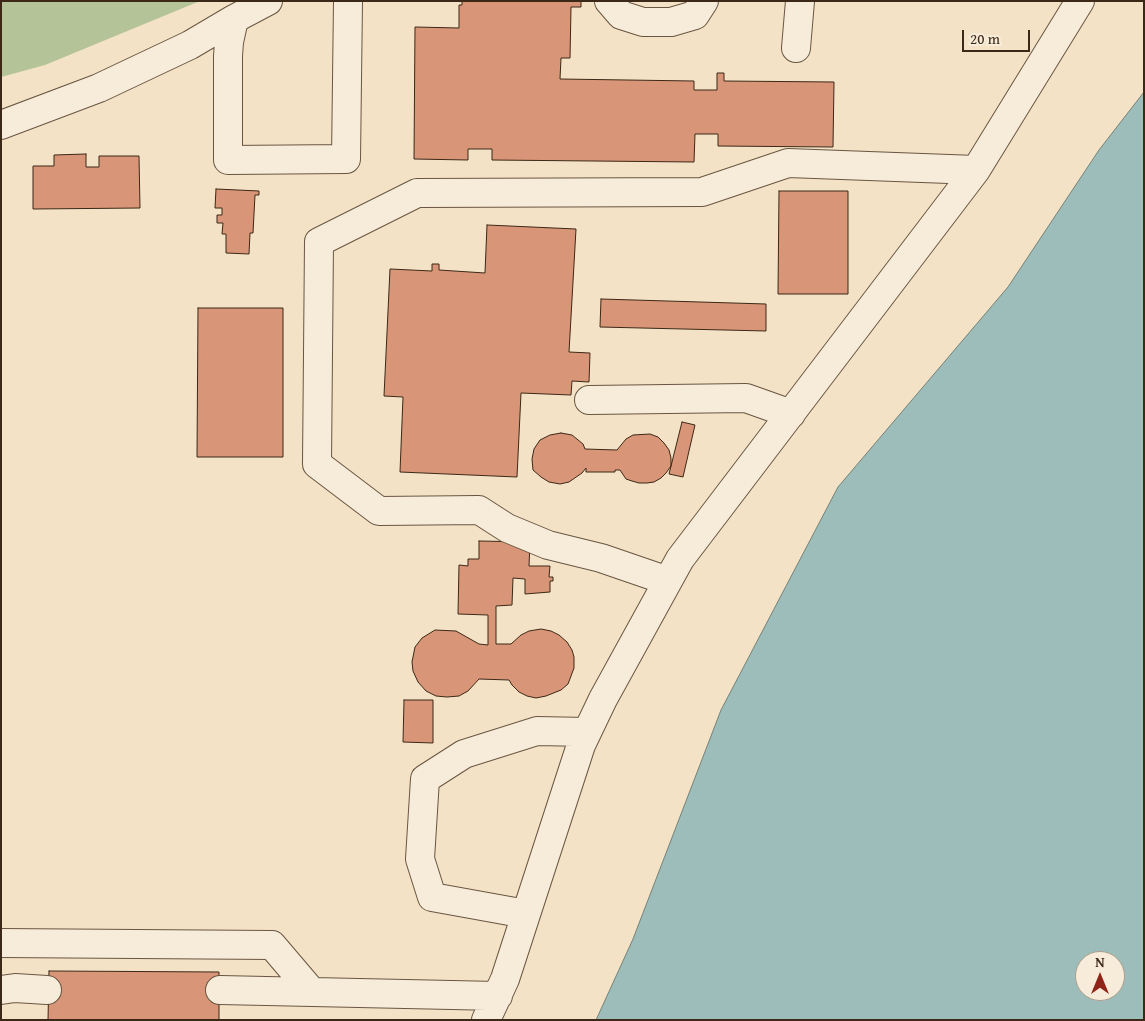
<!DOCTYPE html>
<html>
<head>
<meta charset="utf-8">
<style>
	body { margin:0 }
	#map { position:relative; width:1145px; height:1021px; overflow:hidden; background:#f3e2c5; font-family:"Gentium Book Plus",serif }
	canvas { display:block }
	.frame { position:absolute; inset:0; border:2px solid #3b2816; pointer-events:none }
	.north { position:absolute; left:1075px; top:951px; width:50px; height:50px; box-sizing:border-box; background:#f7ecd9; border:1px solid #ac9e8b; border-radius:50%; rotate:0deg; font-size:14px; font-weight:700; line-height:20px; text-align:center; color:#3b2816 }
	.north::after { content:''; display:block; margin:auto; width:18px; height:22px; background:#8f2418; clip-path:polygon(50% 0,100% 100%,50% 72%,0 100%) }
	.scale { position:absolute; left:962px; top:30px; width:68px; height:22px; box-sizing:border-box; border:2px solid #3b2816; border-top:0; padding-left:6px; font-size:15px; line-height:18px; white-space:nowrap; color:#3b2816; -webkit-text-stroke:4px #f7ecd9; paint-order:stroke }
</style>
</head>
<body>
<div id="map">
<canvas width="1145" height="1021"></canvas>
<div class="frame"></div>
<div class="north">N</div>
<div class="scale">20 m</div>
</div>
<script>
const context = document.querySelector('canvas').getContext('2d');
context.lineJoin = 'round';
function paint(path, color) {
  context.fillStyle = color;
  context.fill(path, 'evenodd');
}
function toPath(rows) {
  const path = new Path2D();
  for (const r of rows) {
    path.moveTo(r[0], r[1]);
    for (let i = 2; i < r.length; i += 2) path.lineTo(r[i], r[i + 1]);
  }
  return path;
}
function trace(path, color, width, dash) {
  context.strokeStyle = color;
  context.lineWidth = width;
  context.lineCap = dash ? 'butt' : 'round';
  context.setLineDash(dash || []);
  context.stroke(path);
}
const green = toPath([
	[1,1,200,1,45,65,1,77]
]);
const water = toPath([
	[1144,92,1144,1020,596,1020,633,939,721,710,838,487,1008,287,1099,150,1144,92],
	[1085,961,1115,961,1115,991,1085,991,1085,961]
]);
const building = toPath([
	[462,1,581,1,581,7,571,7,570,58,561,58,560,79,694,81,694,90,717,90,717,73,724,73,724,81,834,82,833,147,718,146,718,134,695,134,694,162,492,160,492,149,468,149,468,160,414,159,415,27,459,28,459,5,462,5,462,1],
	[86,154,86,167,99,167,99,156,139,156,140,208,33,209,33,166,54,166,54,155,86,154],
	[216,189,259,191,259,195,255,195,253,233,250,233,249,254,226,253,226,234,222,234,223,223,217,223,217,215,222,215,222,208,215,208,216,189],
	[779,191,848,191,848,294,778,294,779,191],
	[487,225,576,229,569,352,590,353,589,382,572,381,571,395,521,393,517,477,400,472,403,397,384,396,390,269,432,271,432,264,439,264,439,270,485,273,487,225],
	[601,299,766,304,766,331,600,327,601,299],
	[198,308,283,308,283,457,197,457,198,308],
	[682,422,695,425,683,477,669,474,682,422],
	[561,433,572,435,583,444,585,449,617,450,626,439,633,435,650,434,658,437,664,443,669,450,671,458,671,466,666,473,661,478,654,482,647,483,639,483,632,481,626,479,620,470,615,470,615,472,586,472,586,468,582,473,569,482,560,484,549,482,541,477,533,470,532,459,534,449,540,440,550,435,561,433],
	[479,541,530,542,529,566,550,566,549,577,553,577,553,581,550,581,550,592,525,594,525,579,513,578,512,605,496,606,496,644,511,644,521,635,529,631,541,629,551,631,559,635,567,642,572,650,574,657,574,668,568,684,561,690,546,696,536,698,527,696,519,692,512,685,509,680,479,679,468,691,459,696,447,697,436,696,426,691,418,682,413,671,412,662,415,647,422,638,435,630,456,631,479,644,488,645,488,615,458,614,459,565,468,566,468,559,479,559,479,541],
	[404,700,433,700,433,743,403,742,404,700],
	[49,971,219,972,219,1020,48,1020,49,971]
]);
const minor = toPath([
	[609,1,621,15,643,22,671,22,695,15,704,1],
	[234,19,229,42,228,56,228,160,346,159,348,1],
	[796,48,800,1],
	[1,125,99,88,190,45,234,19,268,1],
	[589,400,746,398,791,414],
	[668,581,601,558,548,545,507,528,479,510,379,511,317,464,319,242,417,193,702,192,788,163,976,170],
	[526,914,432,897,420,859,425,779,464,754,537,731,587,732],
	[1,943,272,945,312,992],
	[1,990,15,988,47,990],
	[220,990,498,996],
	[486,1020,505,979,581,745,603,699,680,559,976,170,1080,1]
]);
paint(green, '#b5c498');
paint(water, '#9cbdb9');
trace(water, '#758178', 1);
paint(building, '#d99578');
trace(building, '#3b2816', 1);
trace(minor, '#695642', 30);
trace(minor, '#f7ecd9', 28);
</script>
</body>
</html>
